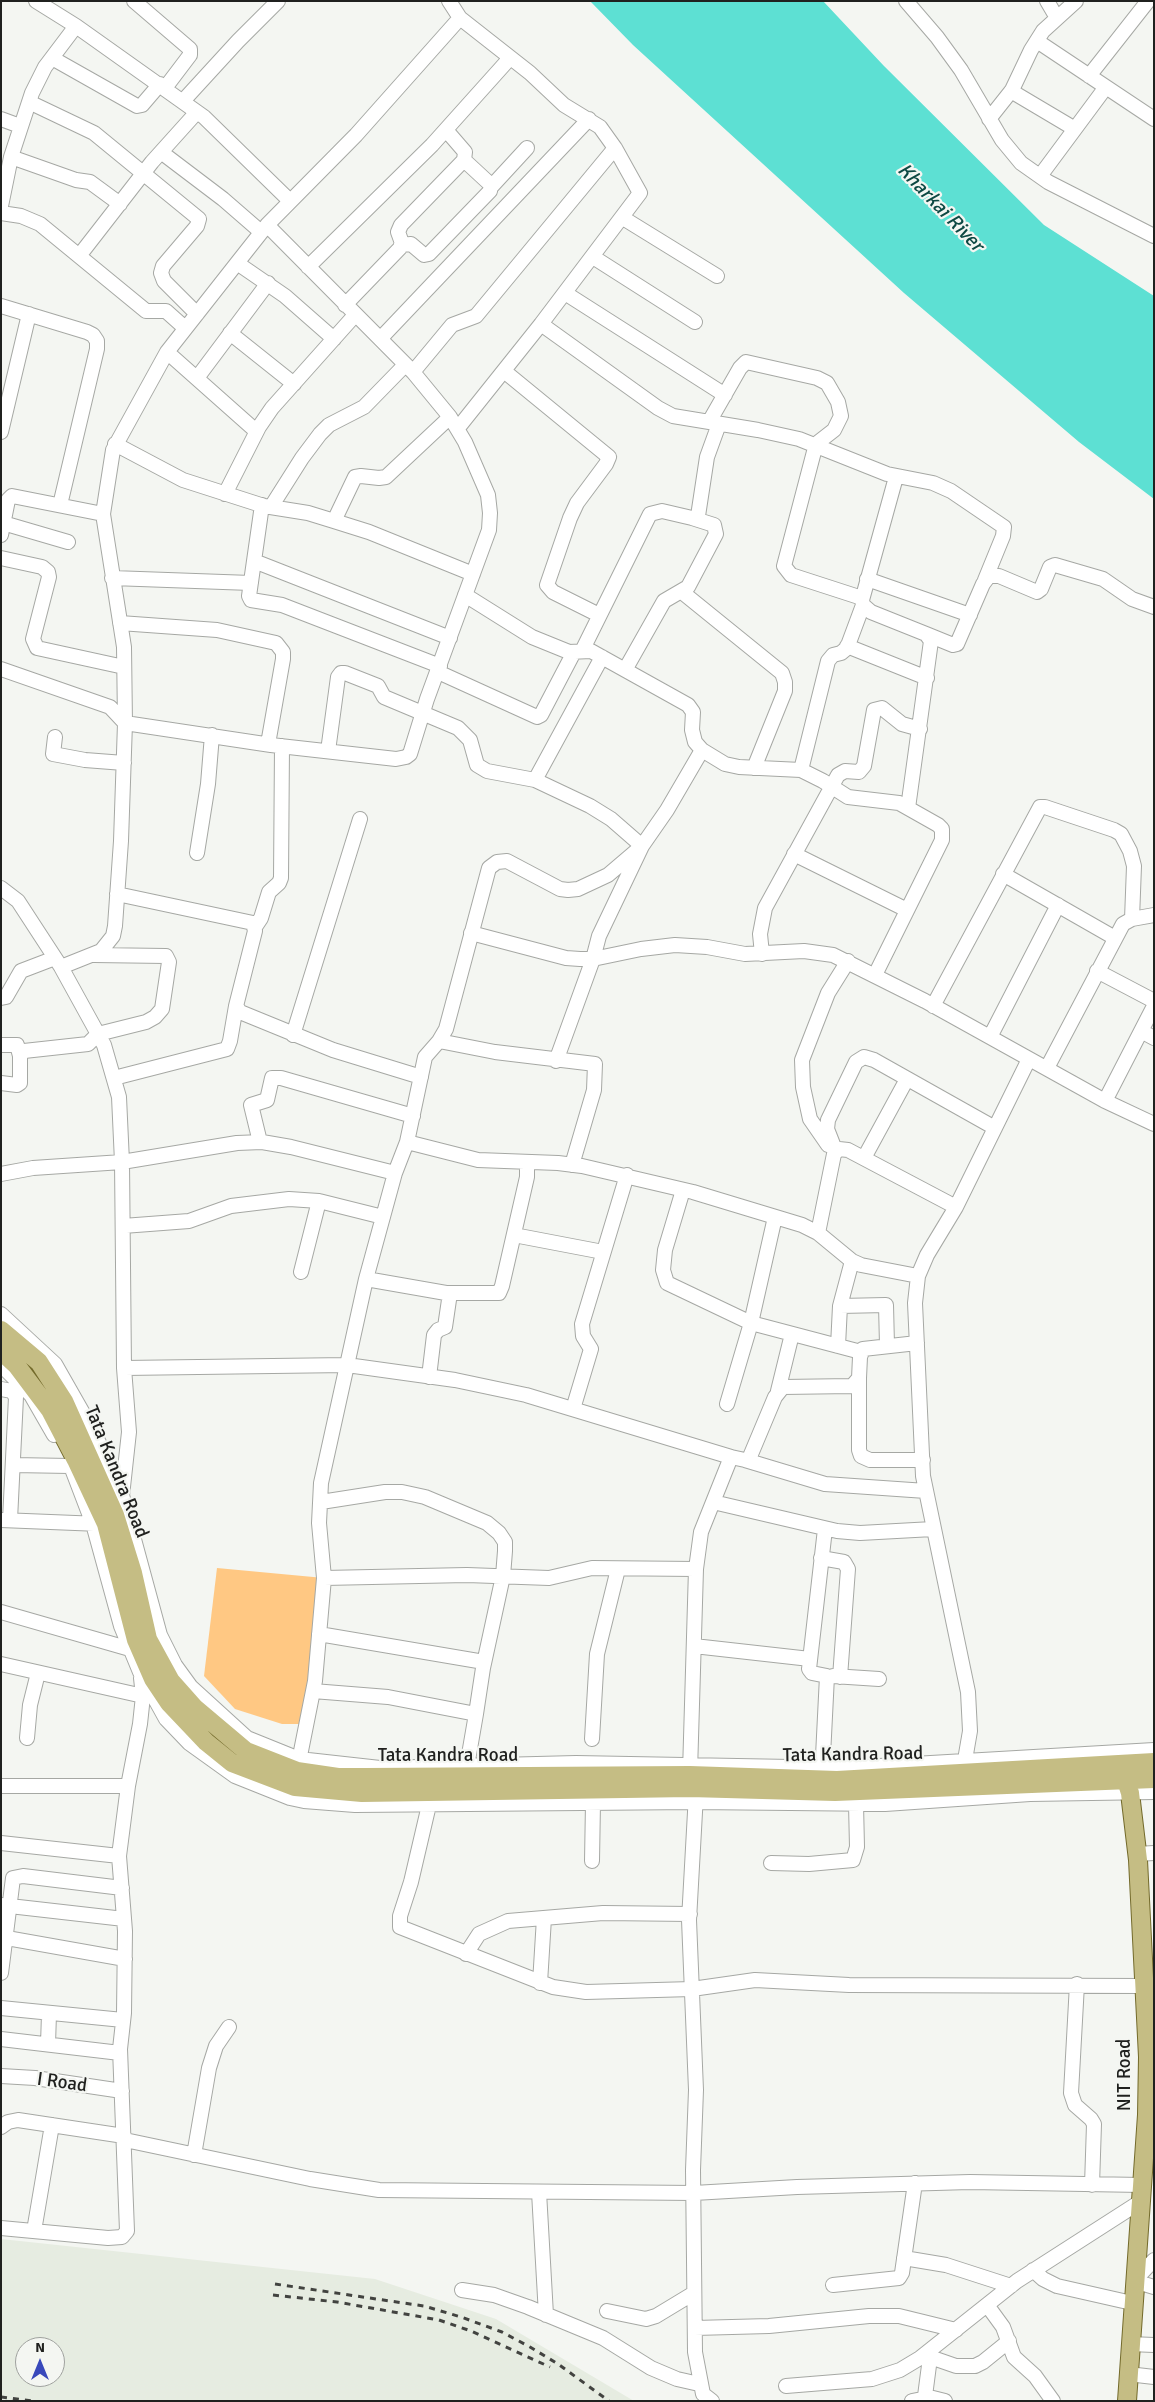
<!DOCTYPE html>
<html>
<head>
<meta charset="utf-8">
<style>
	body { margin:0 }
	#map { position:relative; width:1155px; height:2402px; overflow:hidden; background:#f4f6f2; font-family:Signika,sans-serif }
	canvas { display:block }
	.frame { position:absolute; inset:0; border:2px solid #20211f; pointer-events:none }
	.north { position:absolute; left:15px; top:2337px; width:50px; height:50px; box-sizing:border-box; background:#f4f6f2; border:1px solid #9fa19e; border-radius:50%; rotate:0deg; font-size:14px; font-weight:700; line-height:20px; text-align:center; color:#20211f }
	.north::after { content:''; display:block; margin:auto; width:18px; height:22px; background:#3848bb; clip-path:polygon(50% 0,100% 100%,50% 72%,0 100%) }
</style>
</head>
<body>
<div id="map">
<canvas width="1155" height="2402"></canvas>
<div class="frame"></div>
<div class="north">N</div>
</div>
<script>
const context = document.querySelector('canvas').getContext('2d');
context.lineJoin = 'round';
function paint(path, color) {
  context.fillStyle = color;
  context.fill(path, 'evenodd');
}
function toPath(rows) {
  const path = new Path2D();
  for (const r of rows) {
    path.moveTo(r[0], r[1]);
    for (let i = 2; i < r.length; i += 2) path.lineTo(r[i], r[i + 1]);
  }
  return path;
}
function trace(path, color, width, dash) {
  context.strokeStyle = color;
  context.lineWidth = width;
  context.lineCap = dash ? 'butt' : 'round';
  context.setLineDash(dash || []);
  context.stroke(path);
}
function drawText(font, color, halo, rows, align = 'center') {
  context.font = font + ' Signika,sans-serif';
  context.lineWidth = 4.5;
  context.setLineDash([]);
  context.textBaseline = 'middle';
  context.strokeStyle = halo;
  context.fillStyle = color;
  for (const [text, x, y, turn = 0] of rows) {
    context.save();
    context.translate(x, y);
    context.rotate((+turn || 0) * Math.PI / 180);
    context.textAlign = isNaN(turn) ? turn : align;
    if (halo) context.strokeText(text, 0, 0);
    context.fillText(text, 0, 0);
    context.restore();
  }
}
const built = toPath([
	[1,2239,375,2279,496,2319,634,2401,1,2401],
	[25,2347,55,2347,55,2377,25,2377]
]);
const green = toPath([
	[217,1568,324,1578,306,1724,282,1724,235,1709,204,1676]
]);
const water = toPath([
	[590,1,823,1,884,66,1044,225,1154,296,1154,499,1079,442,904,293,633,45]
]);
const minor = toPath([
	[36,1,76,26],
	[134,1,190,49,190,55,165,88],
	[906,1,937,37,961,70,1002,140,1021,163,1048,182,1154,236],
	[1047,1,1057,18],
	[1037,41,1154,119],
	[52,58,137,106,142,105,160,84],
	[1089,76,1148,1],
	[1011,91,1075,129],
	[183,101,238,41,278,1],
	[29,102,94,133,199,219,197,226,163,266,161,273,164,281,197,314],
	[1,119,20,126],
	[989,119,1012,90,1031,50,1043,31,1076,1],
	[161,152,223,199,261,232],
	[11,157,76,180,90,182,120,204],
	[1040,176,1106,87],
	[492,186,527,148],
	[1,206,11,157,32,93,45,67,76,26,204,117,290,201],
	[1,213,21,216,40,224,146,311,166,311,185,328],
	[623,218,717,276],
	[401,245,411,244,424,255,429,254,490,191,491,185,464,160],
	[79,256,152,162,197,112],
	[593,257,695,322],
	[237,263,285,296,334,339],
	[308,267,432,145,510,58],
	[565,293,725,395],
	[345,305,400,248,402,243,398,232,401,225,464,160,465,152,446,130],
	[1,306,87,332,93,335,97,341,97,349,60,505],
	[541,324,658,408,673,416,758,430,799,439,887,474,933,483,951,491,1004,527,1003,536,985,580],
	[230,333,294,384],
	[380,339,589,119],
	[167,352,256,431],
	[504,371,609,457,606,464,577,503,570,518,547,585,553,592,599,615],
	[413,372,452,325,476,316,615,148],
	[197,378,268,283],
	[709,422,740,368,746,362,817,378,827,383,838,402,841,416,834,430,816,444,784,566,791,575,862,598],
	[458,428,541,324,640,193,615,148,600,127,564,105,530,73,460,18],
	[1,432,29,314],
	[115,444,183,480,264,506,308,513,334,521,369,532,473,574],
	[896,477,862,600,863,605,871,612,926,634,931,641,908,808],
	[225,494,259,427,272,408,355,315],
	[262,505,249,596,251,600,282,605,440,666],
	[271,507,302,458,320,434,329,425,364,407,405,365],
	[334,521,355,477,361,476,379,478,386,477,450,417],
	[3,523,68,542],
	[1,535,8,500,12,496,103,514],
	[1,558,42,567,48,572,49,577,33,639,37,648,124,667],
	[254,561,450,638],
	[112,578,251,583],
	[867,579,970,615],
	[682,592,782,673,785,682,785,691,754,768],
	[465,595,532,637,569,652,591,651,688,705,693,712,692,730,695,742,702,750,725,764,739,767,801,770,823,781,848,797,899,803,938,825,942,829,942,840,875,975],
	[120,623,217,630,276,643,283,652,283,659,268,744],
	[926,634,953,645,957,644,983,584,989,576,999,576,1037,592,1041,589,1050,567,1055,565,1103,579,1132,599,1154,607],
	[847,646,927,678],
	[582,651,650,514,662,511,692,518,698,516,707,457,719,424],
	[1,669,110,707,125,723,271,745,396,759,406,757,410,754,427,699,489,530,490,513,488,495,465,442,450,417,413,372,267,225],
	[625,670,664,601,688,587,716,534,714,525,692,518],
	[438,672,537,717,541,715,574,652],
	[55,737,53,754,85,760,124,763],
	[328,751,338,677,341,673,345,673,378,686,384,697,458,728,470,740,477,765,487,771,535,780,590,806,611,819,642,846,599,936,593,959,556,1061],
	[801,770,828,661,833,655,841,653,847,648,863,605],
	[535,780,602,657],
	[197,853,208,784,212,735],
	[794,854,907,910],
	[1003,874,1115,938],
	[1,888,18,901,61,967,104,1045,119,1097,122,1162,237,1143,262,1142,291,1147,395,1173,407,1142,478,1160,558,1163,582,1166,693,1192,802,1225,818,1233,852,1261,861,1265,918,1276],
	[117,894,253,923,255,931,236,1006,240,1012,333,1050,421,1077],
	[255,927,261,918,269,892,279,883,281,878,282,746],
	[471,933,566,958,580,959,593,959,641,949,675,945,707,947,745,954,804,951,833,955,925,1001,1105,1101,1154,1124],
	[762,954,760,934,765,908,838,775,845,771,859,772,864,766,874,710,882,708,902,724,920,729],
	[61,967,101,951,113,936,115,926,121,841,125,723,124,647,103,514,113,450,167,352,237,263,267,225,356,135,460,18,449,1],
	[1097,971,1154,1001],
	[1,998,6,997,21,971,55,958],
	[933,1006,1040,807,1045,807,1114,830,1121,834,1130,851,1134,866,1132,919],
	[1141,1031,1154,1038],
	[293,1035,360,819],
	[990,1037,1058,905],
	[439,1041,495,1052,595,1064,594,1090,572,1165],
	[1,1045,17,1045,20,1056],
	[1047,1068,1123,924,1132,919,1154,915],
	[114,1078,227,1049,230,1041,236,1006],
	[1,1083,17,1085,20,1083,20,1056,24,1051,88,1044,98,1034,146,1022,155,1017,162,1009,169,962,166,956,94,955],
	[1105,1101,1154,1006],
	[260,1142,251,1105,267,1100,272,1078,281,1078,413,1116],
	[407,1142,425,1057,439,1041,446,1029,489,868,497,862,507,861,560,889,568,890,578,889,608,875,642,846,667,810,702,750],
	[828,1145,810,1119,803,1087,802,1060,828,993,848,961],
	[836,1152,827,1129,828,1120,856,1062,864,1057,874,1060,995,1128],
	[864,1158,907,1079],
	[1,1174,33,1168,122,1162,124,1368,129,1432,122,1496],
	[683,1190,665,1250,663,1270,667,1283,751,1323,861,1352],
	[123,1226,189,1221,231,1206,289,1199,319,1201,383,1217],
	[818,1233,834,1154,839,1149,848,1150,956,1207],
	[514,1235,603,1252],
	[301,1272,319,1201],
	[366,1279,446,1293,499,1293,502,1286,527,1177,527,1162],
	[840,1306,886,1305,887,1345],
	[1,1314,55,1364,96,1436,122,1495,160,1635,175,1665,191,1687,247,1738,299,1759,380,1768,576,1763,845,1768,1154,1750],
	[838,1346,840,1306,852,1261],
	[1,1365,31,1395,54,1435],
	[124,1368,347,1365,455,1380,526,1395,731,1457,701,1532,696,1569],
	[429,1377,434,1335,438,1330,445,1327,450,1293],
	[859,1378,859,1450,861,1456,870,1460,923,1460],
	[1,1389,12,1391,16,1397,10,1520],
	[778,1391,792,1334],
	[727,1404,751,1323,775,1217],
	[573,1409,591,1349,583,1336,582,1324,627,1175],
	[731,1457,745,1460,749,1459,775,1397,783,1387,852,1386,859,1378,860,1357,863,1349,917,1343],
	[745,1460,825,1484,926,1491],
	[13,1465,70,1466],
	[72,1469,93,1524,121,1626,140,1672,166,1719,189,1743,235,1776,290,1798,304,1801,355,1805,695,1802,885,1804,1030,1794,1154,1792],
	[713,1502,837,1531,860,1533,933,1529],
	[1,1520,100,1524],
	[821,1558,844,1562,848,1569,840,1677],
	[324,1578,467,1575,549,1578,592,1568,696,1569,690,1772],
	[1,1612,130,1649],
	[319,1634,484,1662],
	[694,1646,810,1659],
	[1,1664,143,1696],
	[833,1676,879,1679],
	[313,1691,388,1697,476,1714,483,1668,503,1576,505,1551,505,1542,499,1533,487,1523,425,1497,402,1492,385,1492,321,1502],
	[27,1738,30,1705,38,1673],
	[592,1739,597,1654,618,1569],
	[965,1760,970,1731,968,1692,923,1476,915,1303,918,1276,927,1255,956,1207,1029,1059],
	[298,1766,315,1681,324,1578,319,1523,321,1483,366,1279,395,1173],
	[467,1766,476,1714],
	[822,1776,827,1676,812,1673,809,1669,825,1529],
	[1,1786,128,1786],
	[696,1794,689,1920,696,2090,693,2170,695,2352,703,2394,712,2401],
	[429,1805,411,1882,400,1916,400,1927,553,1987,586,1992,692,1989,755,1980,849,1985,1143,1986],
	[1,1843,119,1856],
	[1137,1854,1154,1853],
	[592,1861,593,1803],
	[771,1863,809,1864,853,1860,857,1847,856,1804],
	[1,1905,124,1919],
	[1,1937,125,1959],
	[466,1954,479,1934,508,1921,603,1913,690,1914],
	[1,1973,13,1878,23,1876,122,1888],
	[540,1983,544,1918],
	[1077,1984,1071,2093,1075,2105,1091,2119,1094,2124,1092,2185],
	[1,2008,123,2020],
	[1,2039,120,2053],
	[48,2044,49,2014],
	[1,2076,35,2078,122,2091],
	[1,2127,8,2122,18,2120,124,2136],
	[125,2140,310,2179,379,2190,694,2193,797,2187,970,2182,1142,2185],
	[194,2155,209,2068,216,2046,229,2027],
	[539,2192,546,2315],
	[1,2228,108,2238,122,2237,127,2231,120,2049,124,2013,125,1931,119,1856,128,1786,140,1724,143,1696,141,1678],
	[34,2231,52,2125],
	[904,2258,946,2265,1011,2286],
	[1154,2260,1134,2281,1154,2287],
	[1033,2270,1043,2279,1057,2286,1132,2303],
	[833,2285,899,2278,902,2273,915,2183],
	[462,2290,494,2295,528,2307,603,2338,651,2368,677,2379,699,2384],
	[987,2305,1003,2327,1014,2357,1035,2376,1053,2401],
	[607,2311,646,2319,656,2316,694,2293],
	[695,2328,769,2326,869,2316,899,2316,956,2330],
	[1130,2344,1154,2345],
	[930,2357,956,2366,975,2366,983,2362,1009,2341],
	[1128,2374,1154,2377],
	[786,2386,872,2379,900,2370,920,2358,1017,2281,1140,2202],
	[925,2396,945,2401],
	[912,2401,922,2399,925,2396,931,2350]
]);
const major = toPath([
	[1,1330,39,1362,64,1401,115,1515,133,1573,148,1639,171,1681,195,1708,246,1751,297,1771,338,1777,366,1777,690,1775,837,1780,1154,1762],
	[1,1351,17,1366,50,1410,76,1460,106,1524,136,1640,153,1679,169,1703,206,1742,232,1763,295,1787,362,1793,690,1788,835,1792,1154,1779],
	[1123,1771,1130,1793,1138,1860,1148,2057,1147,2115,1127,2401]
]);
const rail = toPath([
	[275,2284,424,2306,461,2317,502,2332,530,2347,558,2364,609,2401],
	[273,2295,337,2302,439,2320,471,2331,550,2367],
	[1,2397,32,2401]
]);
const streetNames = [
	["Tata Kandra Road",116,1472,68],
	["Tata Kandra Road",853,1755,-1],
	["Tata Kandra Road",448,1756],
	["NIT Road",1125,2075,-90],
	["I Road",62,2083,8]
];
const waterNames = [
	["Kharkai River",940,208,46]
];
paint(built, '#e6ece1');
paint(green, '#ffc883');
paint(water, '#5de0d3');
trace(minor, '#a6a8a4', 16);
trace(major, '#736a2b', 20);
trace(minor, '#fff', 14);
trace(major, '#c5bd84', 18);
trace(rail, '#424340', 3, [6, 6]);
drawText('19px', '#20211f', '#f4f6f2', streetNames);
drawText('italic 20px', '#0d4943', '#f4f6f2', waterNames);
</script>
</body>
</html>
